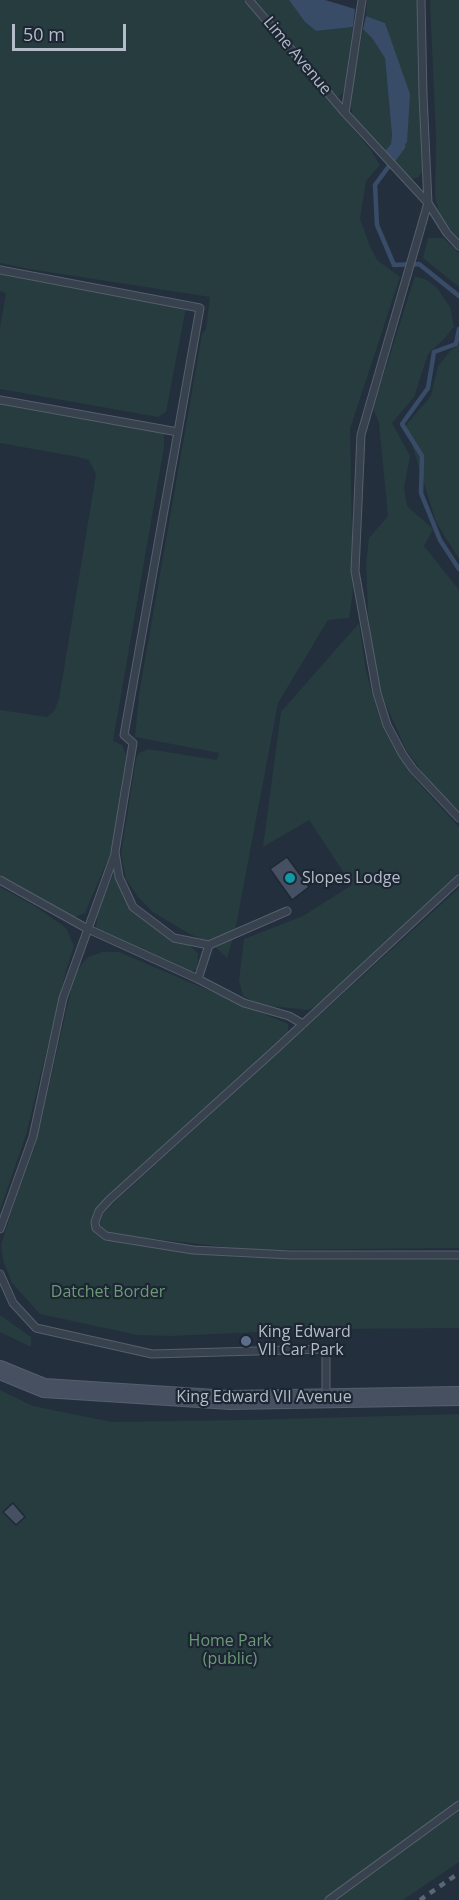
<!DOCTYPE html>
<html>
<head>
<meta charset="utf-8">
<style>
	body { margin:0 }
	#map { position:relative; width:459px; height:1900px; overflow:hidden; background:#242f3e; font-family:"Open Sans",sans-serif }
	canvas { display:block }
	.scale { position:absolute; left:12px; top:24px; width:114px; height:27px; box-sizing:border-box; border:3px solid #b4bcc9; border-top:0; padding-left:8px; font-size:18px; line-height:21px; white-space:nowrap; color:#b4bcc9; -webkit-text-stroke:4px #1d2633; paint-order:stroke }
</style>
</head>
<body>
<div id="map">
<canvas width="459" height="1900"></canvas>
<div class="scale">50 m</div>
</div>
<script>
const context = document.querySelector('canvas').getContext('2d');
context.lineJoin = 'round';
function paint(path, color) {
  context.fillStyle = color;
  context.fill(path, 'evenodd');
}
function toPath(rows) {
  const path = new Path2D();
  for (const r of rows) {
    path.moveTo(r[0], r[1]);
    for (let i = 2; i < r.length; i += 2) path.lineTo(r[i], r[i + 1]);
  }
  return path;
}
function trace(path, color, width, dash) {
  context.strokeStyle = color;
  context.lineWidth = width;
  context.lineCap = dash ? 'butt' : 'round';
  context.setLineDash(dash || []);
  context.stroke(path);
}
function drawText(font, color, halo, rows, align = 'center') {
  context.font = font + ' "Open Sans",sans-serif';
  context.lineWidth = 4.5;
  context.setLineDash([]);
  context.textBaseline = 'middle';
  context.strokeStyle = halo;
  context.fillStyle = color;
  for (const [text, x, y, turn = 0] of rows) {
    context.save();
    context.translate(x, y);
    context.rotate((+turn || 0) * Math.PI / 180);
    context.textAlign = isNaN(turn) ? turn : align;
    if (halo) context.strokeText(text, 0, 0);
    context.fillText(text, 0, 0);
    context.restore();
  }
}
const green = toPath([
	[0,0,243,0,371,150,380,165,366,181,360,219,370,246,377,260,400,277,350,429,353,590,349,618,328,620,278,703,235,931,227,958,212,944,188,933,153,912,138,897,126,879,121,854,136,759,139,753,148,749,217,760,219,753,135,737,139,694,202,334,206,329,210,297,29,269,0,263],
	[252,0,289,0,305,22,316,31,353,27,344,91,339,97,329,91],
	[367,0,418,0,422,171,419,177,411,179,392,159,407,142,385,23,366,16],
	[430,0,459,0,459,240,440,216,435,196,436,138],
	[363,29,372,38,385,58,392,135,391,144,385,151,353,117,350,101],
	[428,238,443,238,459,253,459,287,423,258],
	[0,272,186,307,166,412,158,417,0,389,0,328,6,293,0,291],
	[415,276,427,280,437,288,450,307,454,327,443,340,428,354,414,397,392,423,410,456,404,488,407,506,433,529,424,546,459,590,459,811,432,785,406,750,380,691,369,635,366,564,369,538,388,516,379,423,373,408],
	[459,345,459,559,436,522,406,425,431,396,438,366,451,350],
	[0,403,164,431,164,447,113,741,122,745,126,755,111,852,85,913,73,918,0,877,0,710,47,717,54,711,59,699,96,474,89,460,78,457,0,443],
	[359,623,366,671,380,720,389,738,414,778,459,827,459,874,318,1005,308,1010,261,1005,243,996,239,980,244,939,303,916,352,885,309,820,263,847,281,712],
	[113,875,137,911,184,941,198,953,197,969,188,974,96,929,98,911],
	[0,887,35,906,66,928,74,946,66,971,26,1135,0,1210],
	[459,888,459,1248,252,1250,111,1234,100,1225,102,1215,111,1205],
	[102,952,119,952,288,1024,288,1034,97,1208,92,1218,93,1229,102,1236,111,1240,174,1251,245,1257,459,1257,459,1328,330,1329,170,1336,137,1335,40,1314,12,1283,3,1260,1,1245,16,1197,35,1147,75,972,88,957],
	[0,1315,31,1337,31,1347,0,1332],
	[0,1390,33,1406,112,1422,247,1420,459,1414,459,1862,403,1900,0,1900]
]);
const water = toPath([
	[289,0,325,0,355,9,353,27,316,31,305,22],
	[366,16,385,23,410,94,407,142,392,159,385,151,391,144,392,135,385,58,372,38,363,29]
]);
const stream = toPath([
	[403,143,403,147,375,185,377,225,394,265,419,264,459,296],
	[459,329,456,344,434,352,428,388,402,424,422,456,421,493,440,540,459,569]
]);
const building = toPath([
	[287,857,309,887,292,900,270,869,287,857],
	[13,1503,25,1517,16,1525,3,1512,13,1503]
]);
const lane = toPath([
	[249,0,345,113,428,203,447,233,459,246],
	[421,0,423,95,428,203,361,435,355,571,377,693,387,725,403,755,413,769,459,818],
	[345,113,362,0],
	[0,270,200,308,124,735,133,743,115,852,119,877,133,907,174,938,209,945],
	[0,400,178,432],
	[459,879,276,1049,109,1200,99,1211,95,1222,96,1228,106,1236,193,1250,290,1255,459,1255],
	[0,880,86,928,198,979,244,1003,289,1016,303,1024],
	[198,979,209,945,287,911],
	[0,1229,33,1137,63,998,115,854],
	[0,1274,13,1303,36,1328,152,1354,326,1349,326,1396],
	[329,1900,459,1805]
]);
const secondary = toPath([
	[0,1370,44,1388,230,1400,459,1396]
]);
const rail = toPath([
	[420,1900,459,1873]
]);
const markers = [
	[290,878,6,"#0f9aa8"],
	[246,1341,6,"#5c6f8a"]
];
const streetNames = [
	["Lime Avenue",297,56,50],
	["King Edward VII Avenue",264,1397]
];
const poiNames = [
	["Slopes Lodge",302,878],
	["King Edward",258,1332],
	["VII Car Park",258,1350]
];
const parkNames = [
	["Datchet Border",108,1292],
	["Home Park",230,1641],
	["(public)",230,1659]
];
paint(green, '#263c3f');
paint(water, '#394c67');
trace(stream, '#394c67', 4.5);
paint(building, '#455162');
trace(building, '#1f2835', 1.5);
trace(lane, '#565f6c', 9);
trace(secondary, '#565f6c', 20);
trace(lane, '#38414e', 7);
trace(secondary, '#465061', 18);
trace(rail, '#5a6575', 4.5, [6, 6]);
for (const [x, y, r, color] of markers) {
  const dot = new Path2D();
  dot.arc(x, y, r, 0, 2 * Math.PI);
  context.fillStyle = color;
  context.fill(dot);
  trace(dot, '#1d2633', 2);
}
drawText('16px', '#b4bcc9', '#1d2633', streetNames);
drawText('16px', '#b4bcc9', '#1d2633', poiNames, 'left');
drawText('16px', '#6b9a76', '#1d2633', parkNames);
</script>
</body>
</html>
